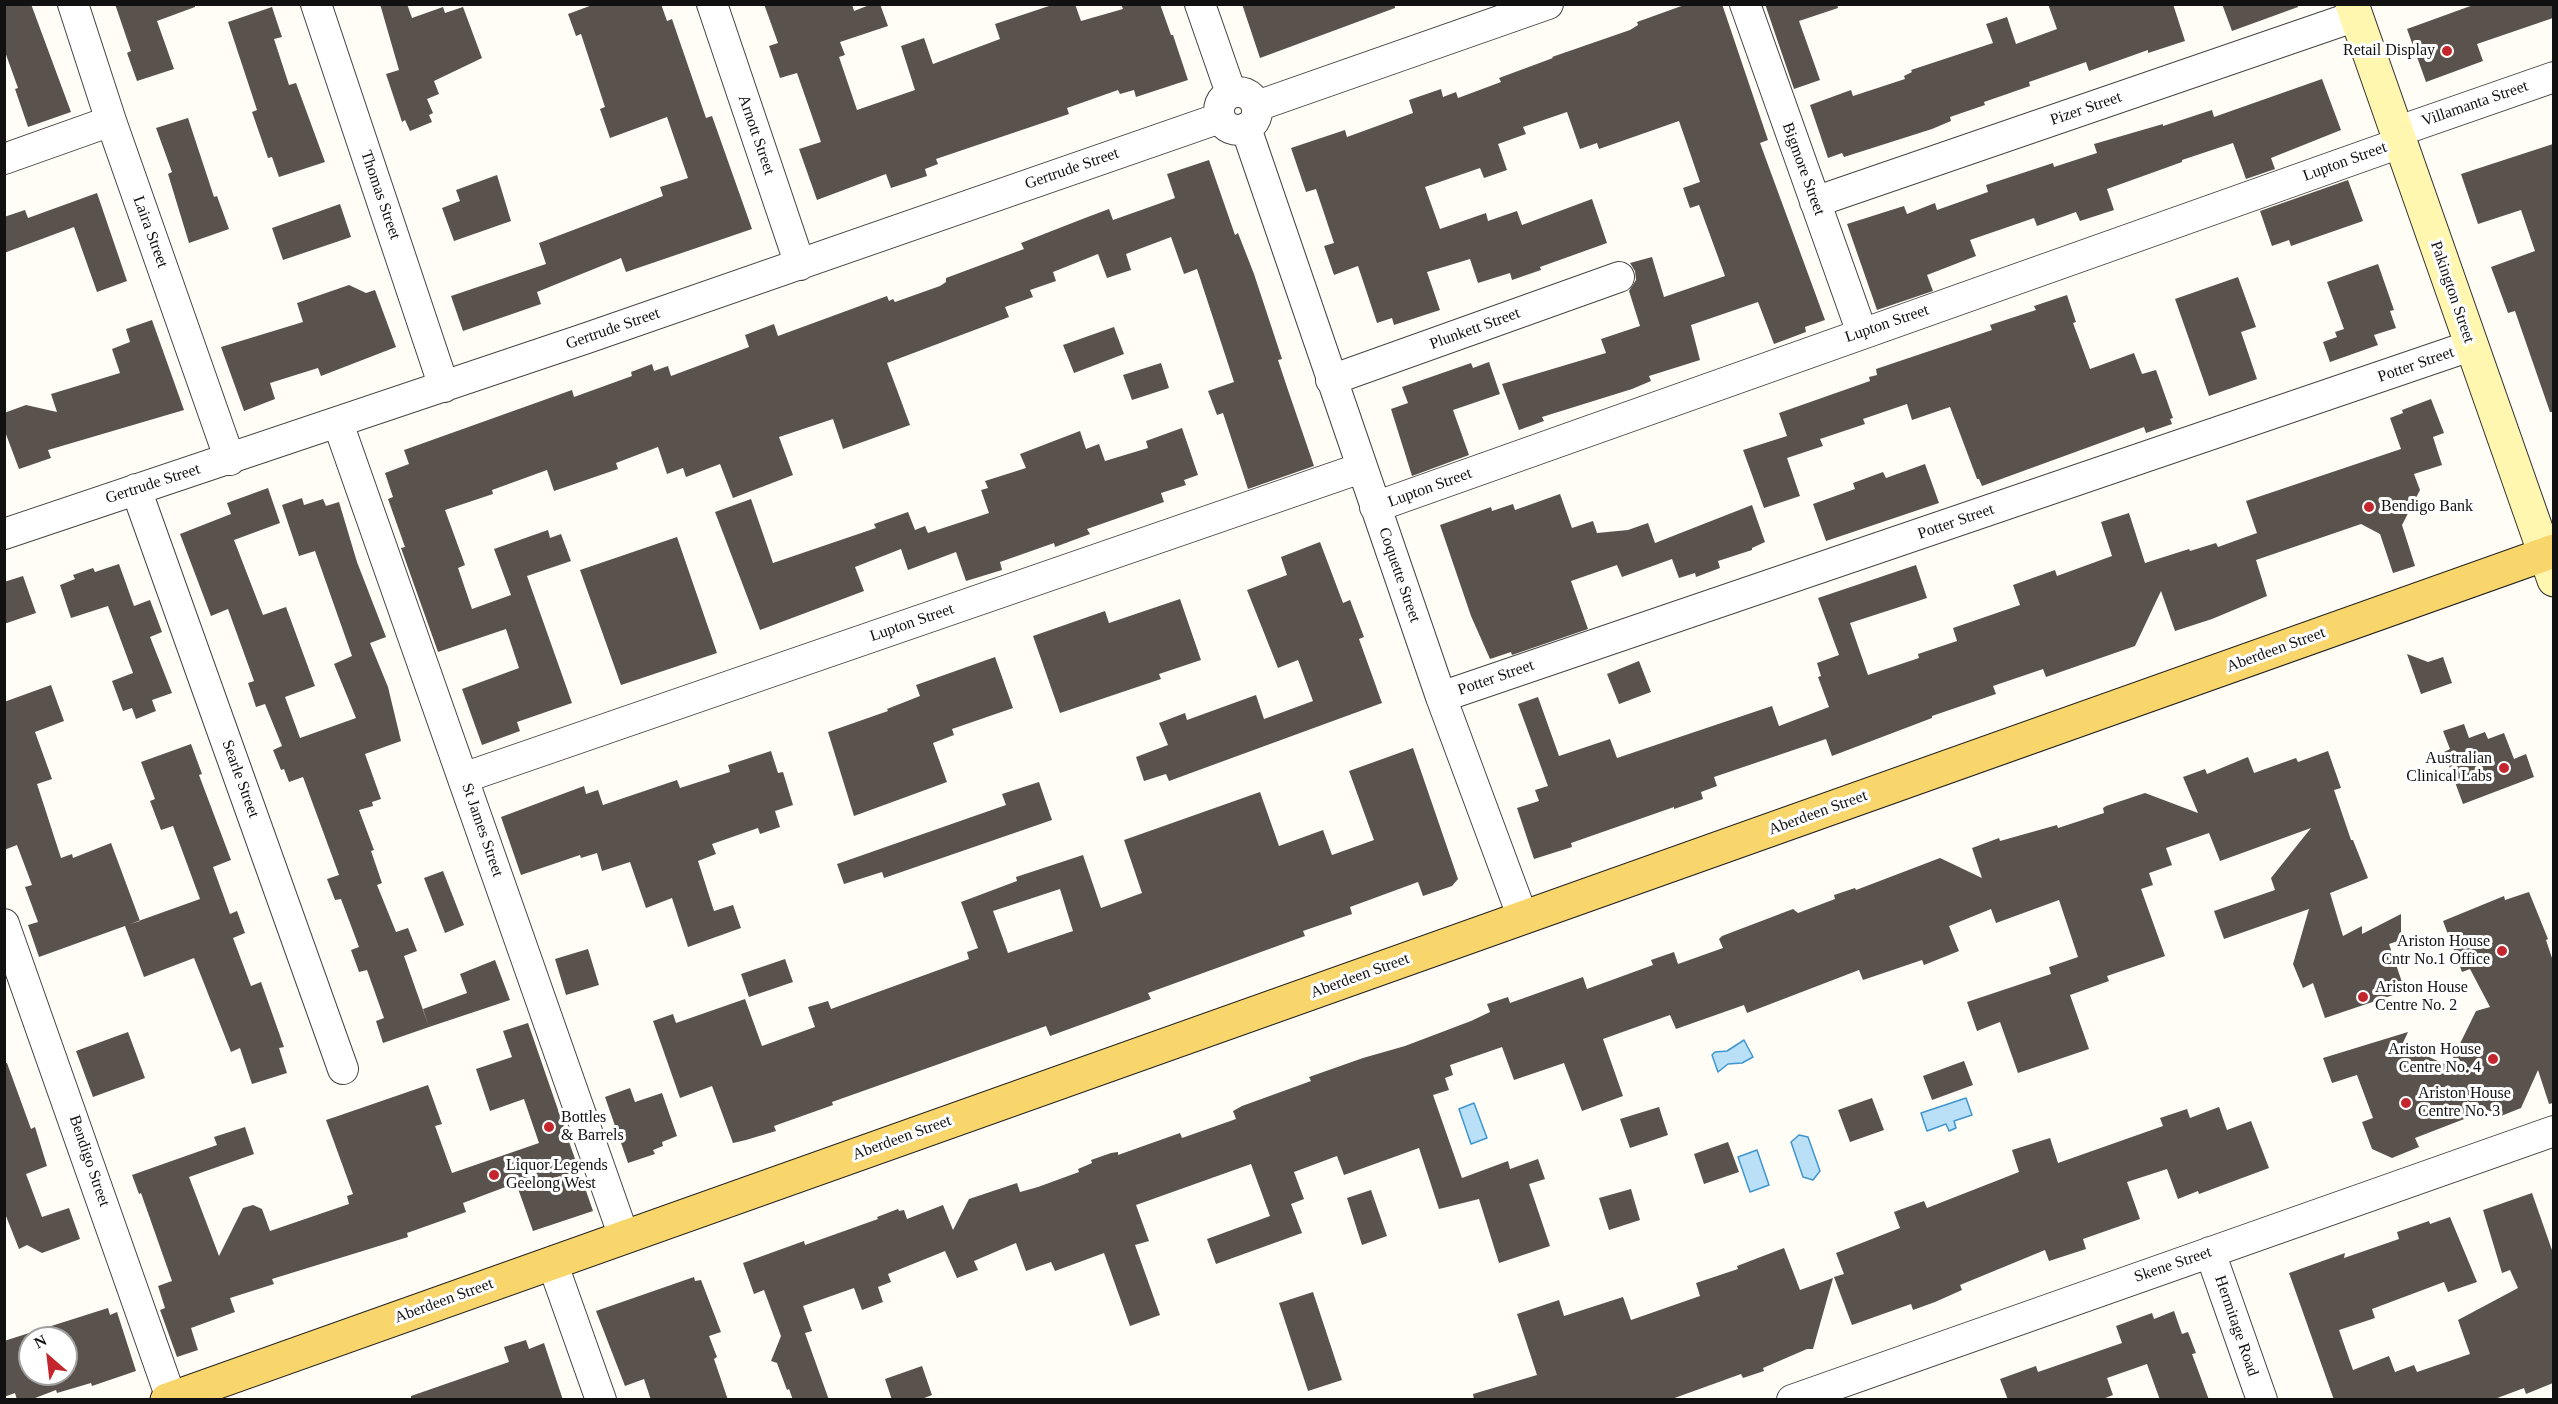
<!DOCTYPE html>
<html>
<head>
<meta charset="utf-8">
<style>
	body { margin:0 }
	#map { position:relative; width:2558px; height:1404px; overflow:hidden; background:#fffdf5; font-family:"Times New Roman",serif }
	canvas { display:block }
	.frame { position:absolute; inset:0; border:6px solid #111; pointer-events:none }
	.north { position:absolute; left:18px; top:1326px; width:60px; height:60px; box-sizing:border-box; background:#fff; border:2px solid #a0a0a0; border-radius:50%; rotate:332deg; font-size:16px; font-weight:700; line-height:24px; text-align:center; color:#111 }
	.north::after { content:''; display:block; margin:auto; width:21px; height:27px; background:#c4262e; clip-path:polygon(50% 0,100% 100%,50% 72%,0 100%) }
</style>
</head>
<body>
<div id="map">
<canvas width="2558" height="1404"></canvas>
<div class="frame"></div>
<div class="north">N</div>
</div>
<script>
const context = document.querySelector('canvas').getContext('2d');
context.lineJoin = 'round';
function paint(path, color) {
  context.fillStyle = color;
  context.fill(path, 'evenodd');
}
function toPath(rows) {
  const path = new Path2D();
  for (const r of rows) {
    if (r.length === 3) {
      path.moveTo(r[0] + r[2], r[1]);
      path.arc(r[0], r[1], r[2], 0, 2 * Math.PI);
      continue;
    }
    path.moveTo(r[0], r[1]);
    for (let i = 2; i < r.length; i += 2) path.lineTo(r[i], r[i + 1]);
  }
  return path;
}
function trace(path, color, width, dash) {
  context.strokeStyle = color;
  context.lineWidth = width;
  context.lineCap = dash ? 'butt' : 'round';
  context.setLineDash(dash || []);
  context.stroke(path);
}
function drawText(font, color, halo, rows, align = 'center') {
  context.font = font + ' "Times New Roman",serif';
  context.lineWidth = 6;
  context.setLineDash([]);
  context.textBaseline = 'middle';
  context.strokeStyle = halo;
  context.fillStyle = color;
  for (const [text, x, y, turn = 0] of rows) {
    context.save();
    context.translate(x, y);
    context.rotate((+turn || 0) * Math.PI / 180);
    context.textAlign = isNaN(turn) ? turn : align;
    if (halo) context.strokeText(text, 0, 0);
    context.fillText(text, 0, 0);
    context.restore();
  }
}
const water = toPath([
	[1744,1040,1753,1057,1742,1063,1728,1064,1718,1072,1712,1055,1715,1052,1727,1051,1744,1040],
	[1966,1098,1972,1115,1954,1121,1956,1128,1949,1131,1946,1124,1927,1131,1921,1113,1966,1098],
	[1474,1103,1487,1138,1471,1144,1459,1109,1474,1103],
	[1799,1135,1808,1137,1820,1171,1813,1180,1803,1177,1791,1142,1799,1135],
	[1757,1150,1769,1185,1750,1192,1738,1157,1757,1150]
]);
const building = toPath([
	[4,4,31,4,71,112,28,127,15,89,18,88,4,49],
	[115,4,195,4,195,7,157,21,174,69,137,81,127,53,131,51],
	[380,4,407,4,412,18,443,7,445,13,463,7,482,58,434,81,439,94,427,99,433,113,429,115,432,122,410,131,405,120,402,122,386,74,399,70],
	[595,4,661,4,667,21,672,19,706,118,712,116,752,229,626,272,621,258,537,292,541,304,463,331,451,296,546,264,539,243,663,196,660,187,688,178,667,117,610,138,600,109,605,107,581,34,576,36,568,14],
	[764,4,852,4,854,11,872,4,880,4,888,26,840,42,845,55,839,57,857,110,915,90,901,46,924,38,933,64,1000,39,995,24,1055,4,1075,4,1081,21,1123,9,1121,4,1160,4,1171,35,1173,35,1188,80,1136,97,1134,90,1120,94,1118,90,1067,108,1069,114,936,159,938,164,925,169,927,176,891,188,886,174,817,200,799,149,821,142,797,73,780,78,769,46,778,43],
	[1242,4,1395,4,1395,8,1260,58],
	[1687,4,1722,4,1768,140,1760,143,1825,320,1805,327,1806,332,1774,344,1758,302,1691,325,1700,360,1649,376,1651,381,1632,389,1542,417,1544,421,1519,430,1502,384,1606,353,1601,339,1640,326,1629,291,1636,280,1635,271,1630,263,1652,257,1664,297,1725,276,1699,205,1690,208,1683,188,1700,182,1679,121,1599,149,1597,143,1580,149,1567,112,1523,127,1526,134,1498,144,1507,170,1484,178,1480,168,1425,187,1440,229,1486,213,1488,221,1517,211,1522,225,1592,199,1607,243,1540,267,1541,270,1512,280,1510,273,1478,283,1470,259,1427,272,1440,310,1394,325,1392,318,1377,323,1358,266,1334,275,1324,246,1334,243,1316,189,1306,192,1291,148,1345,130,1347,137,1413,113,1409,100,1441,89,1443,97,1456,92,1458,98,1501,82,1499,78,1553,58,1552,57,1630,30,1638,25,1637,22],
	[1765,4,1837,4,1838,8,1799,21,1820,80,1794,89],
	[2048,4,2173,4,2185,41,2148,53,2148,50,2089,71,2086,62,2029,82,2030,86,1984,102,1985,105,1950,117,1951,121,1932,129,1844,157,1842,153,1828,158,1810,105,1851,90,1853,96,1905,79,1904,76,1912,72,1911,70,1993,43,1986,24,2007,17,2016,44,2057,29],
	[2222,4,2297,4,2298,7,2232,31],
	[2476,4,2553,4,2553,18,2477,44,2483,61,2426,82,2407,29],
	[272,7,282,37,274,39,289,85,296,83,325,162,279,177,272,157,268,158,252,112,257,110,228,22],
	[2322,79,2341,130,2271,158,2275,169,2246,179,2233,143,2182,160,2182,162,2107,189,2114,210,2080,221,2076,212,2037,226,2034,218,1970,240,1976,256,1927,275,1933,291,1877,310,1847,224,1904,206,1907,214,1935,203,1937,210,1988,192,1986,185,2053,163,2054,167,2097,153,2094,144,2163,124,2163,126,2212,110,2214,117],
	[188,118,214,197,217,196,229,229,189,243,168,174,172,172,156,128],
	[2553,144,2553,412,2550,412,2515,311,2508,313,2491,267,2535,251,2521,210,2478,224,2461,174],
	[1209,160,1235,235,1238,233,1254,274,1282,359,1278,360,1288,390,1314,466,1248,489,1223,413,1217,415,1208,391,1234,382,1197,269,1184,274,1171,237,1126,254,1131,270,1107,278,1098,254,1053,272,1056,281,1030,290,1033,297,1005,307,1009,317,887,363,910,425,843,449,833,419,779,437,793,475,733,498,720,464,686,477,683,468,667,474,658,447,616,463,618,469,554,491,547,470,492,490,493,494,445,510,465,565,458,568,472,609,511,595,494,549,548,530,550,538,561,534,571,561,527,576,572,703,517,722,520,731,482,745,462,689,519,668,506,629,438,652,401,548,405,547,388,499,393,497,385,473,409,464,404,450,572,390,574,397,632,376,631,372,652,364,654,371,668,366,671,376,749,347,745,335,774,324,778,336,887,296,889,301,893,299,895,302,940,286,946,282,946,278,1024,249,1021,243,1085,218,1109,209,1113,220,1175,198,1167,174],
	[497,175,511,221,454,241,442,208,460,201,456,190],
	[2348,180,2363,221,2291,246,2289,240,2272,246,2260,211],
	[97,193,127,281,97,292,74,227,4,253,4,217,25,210,28,218],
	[340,204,351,237,283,260,272,228],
	[2378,264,2394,310,2390,311,2396,328,2374,335,2378,345,2330,362,2323,342,2337,337,2335,332,2344,329,2327,282],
	[2238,277,2256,327,2241,332,2257,379,2209,396,2175,299],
	[349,285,366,293,375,290,396,347,321,376,318,368,270,383,275,399,244,411,221,347,303,322,297,303],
	[2067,295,2076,322,2073,323,2090,369,2134,353,2142,374,2156,370,2173,418,2170,419,2172,424,2146,433,2144,427,1982,486,1979,479,1977,479,1950,407,1912,420,1907,404,1863,419,1865,424,1820,439,1823,446,1787,458,1800,496,1764,508,1743,450,1787,436,1779,413,1870,381,1869,377,1877,375,1876,369,1992,330,1990,325,2036,310,2034,306],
	[152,320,184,410,48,450,51,458,19,469,4,429,4,413,26,405,57,412,51,394,120,373,112,349,130,342,126,329],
	[1114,327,1124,354,1074,373,1063,345],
	[1489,362,1500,394,1453,410,1469,455,1412,476,1391,409,1408,403,1402,387,1471,363,1473,368],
	[1161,363,1169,388,1132,400,1123,375],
	[2431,399,2444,433,2433,437,2442,465,2414,474,2420,490,2402,525,2415,566,2393,573,2380,534,2361,524,2256,560,2267,596,2212,619,2175,631,2161,591,2135,646,2046,677,2043,669,1993,686,1996,694,1932,716,1932,718,1832,756,1826,739,1714,777,1717,786,1701,792,1703,799,1674,809,1674,807,1571,843,1572,847,1534,859,1517,808,1539,801,1535,790,1548,786,1518,704,1538,697,1559,756,1610,739,1617,758,1772,706,1779,726,1829,707,1818,677,1821,676,1817,663,1839,655,1818,598,1916,565,1927,598,1850,623,1868,675,1919,658,1918,654,1957,641,1953,628,2020,605,2013,585,2055,570,2057,576,2112,556,2101,522,2129,513,2145,563,2189,549,2190,551,2216,543,2218,547,2257,533,2246,501,2401,449,2390,418,2403,413,2402,410],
	[1182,428,1198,475,1184,480,1186,485,1161,493,1164,502,1087,529,1090,534,1055,547,1054,543,1000,562,1002,570,966,581,956,552,908,570,901,549,855,567,864,591,760,630,715,512,751,499,773,563,876,528,874,524,908,512,915,530,925,526,928,533,989,513,981,490,988,488,985,481,1026,468,1020,454,1080,431,1086,449,1099,444,1105,461,1148,448,1146,441],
	[1925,464,1939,503,1826,541,1813,504,1855,489,1853,483,1883,472,1886,478],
	[268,488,280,523,234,540,263,615,286,607,315,686,285,697,300,738,356,718,334,664,352,656,315,551,299,556,282,505,302,498,304,505,323,499,326,506,339,502,357,562,386,637,370,643,388,687,401,741,365,754,381,799,372,802,373,806,359,810,374,850,371,851,382,883,377,885,396,932,408,928,417,951,404,956,429,1027,383,1043,376,1021,384,1018,367,970,359,972,351,950,359,947,341,899,335,900,327,879,339,875,303,777,289,782,284,769,281,770,273,750,282,746,265,704,256,707,248,683,254,681,228,609,211,616,180,534,231,514,227,503],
	[1560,494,1572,528,1593,521,1597,533,1628,530,1648,523,1655,543,1752,505,1765,542,1752,548,1752,550,1718,561,1720,568,1696,577,1695,573,1679,578,1672,559,1622,577,1617,565,1571,581,1588,629,1512,655,1511,652,1490,659,1471,616,1440,525,1491,507,1492,511,1513,504,1515,510],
	[677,537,717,653,621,685,580,570],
	[1320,542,1343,603,1350,600,1364,637,1359,639,1382,703,1169,781,1166,774,1144,781,1136,757,1168,745,1159,723,1185,713,1187,720,1256,695,1264,719,1313,701,1298,660,1278,668,1247,590,1287,575,1281,557],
	[119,564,134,606,150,600,162,632,150,637,172,693,152,700,156,711,136,719,132,708,123,711,112,681,133,673,108,606,71,618,60,585,75,579,73,575,93,568,95,572],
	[23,576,36,613,4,624,4,582],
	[1180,599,1201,660,1159,674,1161,679,1060,713,1033,636,1105,611,1109,623],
	[2407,654,2428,662,2443,657,2452,683,2421,694],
	[995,657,1013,708,952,729,954,735,933,743,947,782,854,816,828,732,888,711,887,709,920,696,916,685],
	[1639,661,1651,692,1619,704,1607,674],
	[51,685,64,721,35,732,52,779,37,784,61,858,72,854,73,858,111,843,140,921,130,924,200,899,173,826,161,830,150,801,155,799,141,762,191,744,202,774,199,775,231,860,213,867,230,914,237,911,245,933,233,938,251,986,261,982,284,1047,279,1048,287,1073,252,1084,240,1048,231,1052,194,958,144,977,125,926,39,957,28,925,38,922,25,887,32,885,17,845,4,850,4,702],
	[2464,724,2469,738,2485,732,2488,739,2504,733,2514,759,2526,754,2534,777,2463,804,2444,752,2450,749,2443,731],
	[1413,748,1458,879,1452,886,1423,896,1418,882,1350,907,1352,914,1303,931,1305,936,1148,993,1151,999,1050,1036,1046,1026,832,1102,833,1105,774,1126,776,1131,746,1140,733,1143,712,1086,680,1098,653,1021,673,1014,676,1023,745,999,762,1046,815,1027,808,1007,828,1001,831,1009,969,959,967,952,978,948,961,902,1017,881,1016,877,1083,855,1101,908,1142,893,1124,840,1260,792,1279,846,1323,830,1332,855,1374,840,1349,771],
	[1060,889,1073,931,1008,953,993,911],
	[771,751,778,773,783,772,793,805,775,811,780,827,760,834,758,828,712,844,716,854,698,861,714,911,733,905,741,928,688,947,672,898,646,908,630,862,602,871,597,853,581,858,580,855,521,875,501,817,584,786,586,794,598,790,603,805,677,780,680,788,730,772,728,765],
	[2328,751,2341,788,2334,790,2351,840,2353,840,2368,878,2330,893,2343,936,2362,926,2362,934,2401,914,2401,940,2389,944,2405,991,2325,1018,2313,983,2303,988,2293,964,2309,909,2224,939,2214,911,2275,890,2271,878,2311,828,2220,861,2209,833,2166,848,2172,865,2149,873,2153,885,2141,889,2165,956,2107,976,2109,981,2070,995,2089,1049,2018,1073,2000,1022,1977,1031,1967,1002,2051,974,2049,967,2078,957,2059,900,1996,923,1991,909,1949,926,1959,951,1924,965,1922,960,1863,980,1859,970,1747,1013,1744,1005,1676,1029,1670,1015,1603,1039,1623,1096,1582,1111,1564,1063,1514,1080,1502,1047,1450,1065,1453,1075,1445,1078,1449,1090,1433,1095,1462,1178,1508,1161,1510,1169,1538,1159,1545,1179,1529,1184,1550,1246,1499,1263,1479,1199,1439,1209,1419,1148,1344,1175,1337,1156,1294,1172,1304,1199,1291,1204,1302,1233,1216,1264,1207,1239,1270,1216,1251,1164,1136,1205,1149,1241,1135,1245,1160,1315,1130,1326,1104,1253,1055,1271,1051,1262,1026,1271,1016,1243,974,1261,978,1270,957,1278,945,1251,888,1274,891,1282,878,1287,883,1302,862,1310,854,1288,803,1306,812,1331,805,1333,829,1400,793,1400,789,1389,787,1390,777,1363,771,1361,781,1336,764,1290,754,1294,743,1263,804,1241,805,1245,878,1219,877,1217,898,1209,899,1211,904,1210,907,1219,943,1205,953,1230,969,1199,1017,1183,1020,1192,1038,1187,1079,1172,1078,1169,1092,1163,1091,1160,1111,1153,1118,1152,1118,1155,1180,1133,1182,1138,1236,1119,1233,1111,1242,1106,1311,1081,1309,1077,1363,1058,1405,1046,1471,1021,1490,1012,1487,1004,1508,997,1510,1003,1583,977,1587,989,1653,965,1651,960,1674,952,1678,964,1723,948,1719,939,1722,936,1793,909,1798,913,1835,899,1834,895,1855,888,1856,890,1940,858,1982,878,1972,848,1999,838,2000,841,2057,825,2058,828,2104,813,2103,808,2106,806,2145,793,2198,813,2183,777,2205,769,2207,774,2248,757,2254,773,2296,758,2298,762],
	[1039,782,1052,820,884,878,882,872,844,884,837,864,1006,805,1002,794],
	[443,871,464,925,445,933,424,878],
	[2529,892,2548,939,2546,940,2553,961,2553,1103,2549,1104,2538,1070,2521,1108,2501,1116,2467,1101,2472,1116,2415,1138,2419,1147,2392,1158,2372,1149,2362,1122,2373,1118,2357,1075,2332,1083,2323,1058,2408,1032,2402,1045,2449,1066,2476,1011,2490,1007,2470,969,2462,972,2443,921,2504,896,2505,900],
	[588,949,599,985,566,995,555,959],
	[785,959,793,982,749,997,741,974],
	[495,960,510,1000,429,1027,423,1009,467,993,460,974],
	[528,1023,593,1211,533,1231,516,1183,463,1203,466,1212,407,1233,408,1237,272,1279,274,1284,230,1298,235,1312,191,1328,198,1350,177,1357,160,1310,165,1308,158,1286,172,1281,141,1193,139,1194,132,1175,217,1145,214,1137,245,1127,254,1154,189,1177,219,1256,243,1208,253,1205,262,1209,270,1231,349,1204,347,1196,353,1194,326,1120,338,1116,428,1085,442,1124,435,1126,452,1173,539,1143,524,1099,490,1111,476,1069,512,1057,503,1031],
	[128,1032,145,1078,93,1097,76,1051],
	[1964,1061,1973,1085,1932,1100,1923,1076],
	[4,1063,7,1063,31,1129,35,1127,47,1166,26,1174,42,1217,69,1208,80,1239,42,1253,27,1245,19,1249,4,1211],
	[630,1088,635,1102,662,1093,677,1136,662,1142,663,1146,653,1150,655,1154,628,1163,605,1097],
	[1872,1098,1884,1130,1850,1142,1838,1110],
	[1659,1107,1668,1135,1630,1148,1620,1119],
	[2219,1107,2227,1130,2251,1121,2269,1168,2199,1194,2198,1191,2178,1199,2167,1169,2127,1182,2140,1219,2083,1239,2086,1249,2049,1261,2045,1250,1960,1285,1962,1290,1935,1302,1913,1310,1911,1304,1852,1325,1834,1277,1844,1274,1836,1253,1900,1228,1894,1212,1924,1201,1927,1208,2019,1172,2012,1150,2050,1138,2058,1163,2163,1126,2160,1118,2187,1109,2190,1118],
	[1728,1142,1739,1172,1704,1184,1694,1154],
	[1631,1189,1640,1220,1609,1230,1599,1198],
	[1371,1190,1387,1236,1362,1245,1347,1198],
	[2532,1193,2553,1253,2553,1383,2526,1394,2524,1388,2492,1400,2334,1400,2289,1273,2345,1253,2344,1258,2399,1239,2397,1232,2429,1221,2430,1224,2450,1217,2477,1282,2448,1292,2444,1282,2372,1309,2375,1318,2339,1330,2353,1370,2389,1356,2395,1372,2414,1365,2417,1372,2470,1354,2458,1320,2518,1288,2510,1270,2502,1273,2483,1210],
	[1784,1248,1800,1290,1833,1278,1813,1349,1807,1349,1763,1368,1764,1371,1743,1378,1741,1374,1669,1400,1474,1400,1473,1394,1537,1375,1517,1314,1559,1300,1564,1316,1623,1297,1631,1320,1700,1296,1696,1283,1738,1269,1737,1266],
	[694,1277,695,1281,701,1280,721,1332,709,1336,717,1357,714,1359,728,1400,651,1400,644,1379,625,1386,596,1311],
	[1313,1292,1342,1380,1308,1391,1279,1303],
	[108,1308,110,1315,117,1312,136,1371,92,1386,91,1383,57,1393,56,1390,30,1400,17,1400,15,1393,4,1397,4,1341],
	[30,1338,66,1338,66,1374,30,1374],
	[2174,1311,2182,1334,2188,1332,2196,1353,2192,1354,2209,1400,2160,1400,2147,1364,2107,1378,2113,1395,2100,1400,2008,1400,2000,1379,2036,1366,2038,1372,2122,1343,2116,1326,2152,1313,2154,1319],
	[526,1340,529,1349,544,1343,563,1400,411,1400,411,1396,509,1362,504,1347],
	[922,1366,932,1395,919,1400,892,1400,885,1379]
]);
const street = toPath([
	[73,4,111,121,230,460],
	[316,4,444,387],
	[712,4,800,265],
	[1200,4,1231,93],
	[1745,4,1862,333],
	[1238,111,19],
	[1257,106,1548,4],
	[1246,128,1441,697,1523,918],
	[2396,132,2554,77],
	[4,159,111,121],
	[1815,202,2356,16],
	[1331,380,1619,277],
	[338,423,624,1237],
	[136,489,343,1069],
	[1375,507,2400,143],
	[4,534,587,338,1220,118],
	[1441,697,2470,346],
	[463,778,1361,468],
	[4,924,171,1398],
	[2210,1252,2262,1400],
	[552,1262,601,1400],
	[1792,1400,2554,1131]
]);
const secondary = toPath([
	[2352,4,2554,580]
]);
const primary = toPath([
	[167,1400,2554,551]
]);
const markers = [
	[2447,51,6,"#c4262e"],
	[2369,507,6,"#c4262e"],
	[2504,768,6,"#c4262e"],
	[2502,951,6,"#c4262e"],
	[2363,997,6,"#c4262e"],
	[2493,1059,6,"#c4262e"],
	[2406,1103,6,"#c4262e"],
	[549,1127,6,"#c4262e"],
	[494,1175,6,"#c4262e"]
];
const poiNames = [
	["Retail Display",2435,51,"right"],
	["Bendigo Bank",2381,507],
	["Australian",2492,759,"right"],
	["Clinical Labs",2492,777,"right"],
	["Ariston House",2490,942,"right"],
	["Cntr No.1 Office",2490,960,"right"],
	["Ariston House",2375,988],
	["Centre No. 2",2375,1006],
	["Ariston House",2481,1050,"right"],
	["Centre No. 4",2481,1068,"right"],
	["Ariston House",2418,1094],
	["Centre No. 3",2418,1112],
	["Bottles",561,1118],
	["& Barrels",561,1136],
	["Liquor Legends",506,1166],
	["Geelong West",506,1184]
];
const streetNames = [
	["Villamanta Street",2475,104,-19],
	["Pizer Street",2086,109,-19],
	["Arnott Street",756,135,71],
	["Lupton Street",2345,162,-20],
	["Gertrude Street",1072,169,-19],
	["Bigmore Street",1803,169,70],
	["Thomas Street",380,195,71],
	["Laira Street",150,232,70],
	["Pakington Street",2452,292,71],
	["Lupton Street",1887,324,-19],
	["Gertrude Street",613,329,-19],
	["Plunkett Street",1475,329,-20],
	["Potter Street",2416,365,-19],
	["Gertrude Street",153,484,-18],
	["Lupton Street",1430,488,-20],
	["Potter Street",1956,522,-19],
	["Coquette Street",1399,575,71],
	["Lupton Street",912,623,-19],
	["Aberdeen Street",2276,650,-20],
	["Potter Street",1496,678,-19],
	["Searle Street",240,779,70],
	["Aberdeen Street",1818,813,-20],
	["St James Street",482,830,71],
	["Aberdeen Street",1360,976,-20],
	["Aberdeen Street",902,1138,-20],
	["Bendigo Street",89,1161,71],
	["Skene Street",2173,1265,-19],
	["Aberdeen Street",444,1301,-20],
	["Hermitage Road",2236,1326,71]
];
paint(water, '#b9e0f7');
trace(water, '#3f96cf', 1.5);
paint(building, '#5a524d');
trace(street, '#444', 32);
trace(secondary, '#333', 35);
trace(primary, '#222', 35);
trace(street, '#fff', 30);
trace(secondary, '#fff6b0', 33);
trace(primary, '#f9d66b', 33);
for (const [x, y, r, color] of markers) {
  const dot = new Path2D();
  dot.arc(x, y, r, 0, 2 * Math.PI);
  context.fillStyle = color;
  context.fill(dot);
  trace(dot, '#fff', 2);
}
drawText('16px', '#111', '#fff', poiNames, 'left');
drawText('16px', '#111', '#fff', streetNames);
</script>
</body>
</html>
